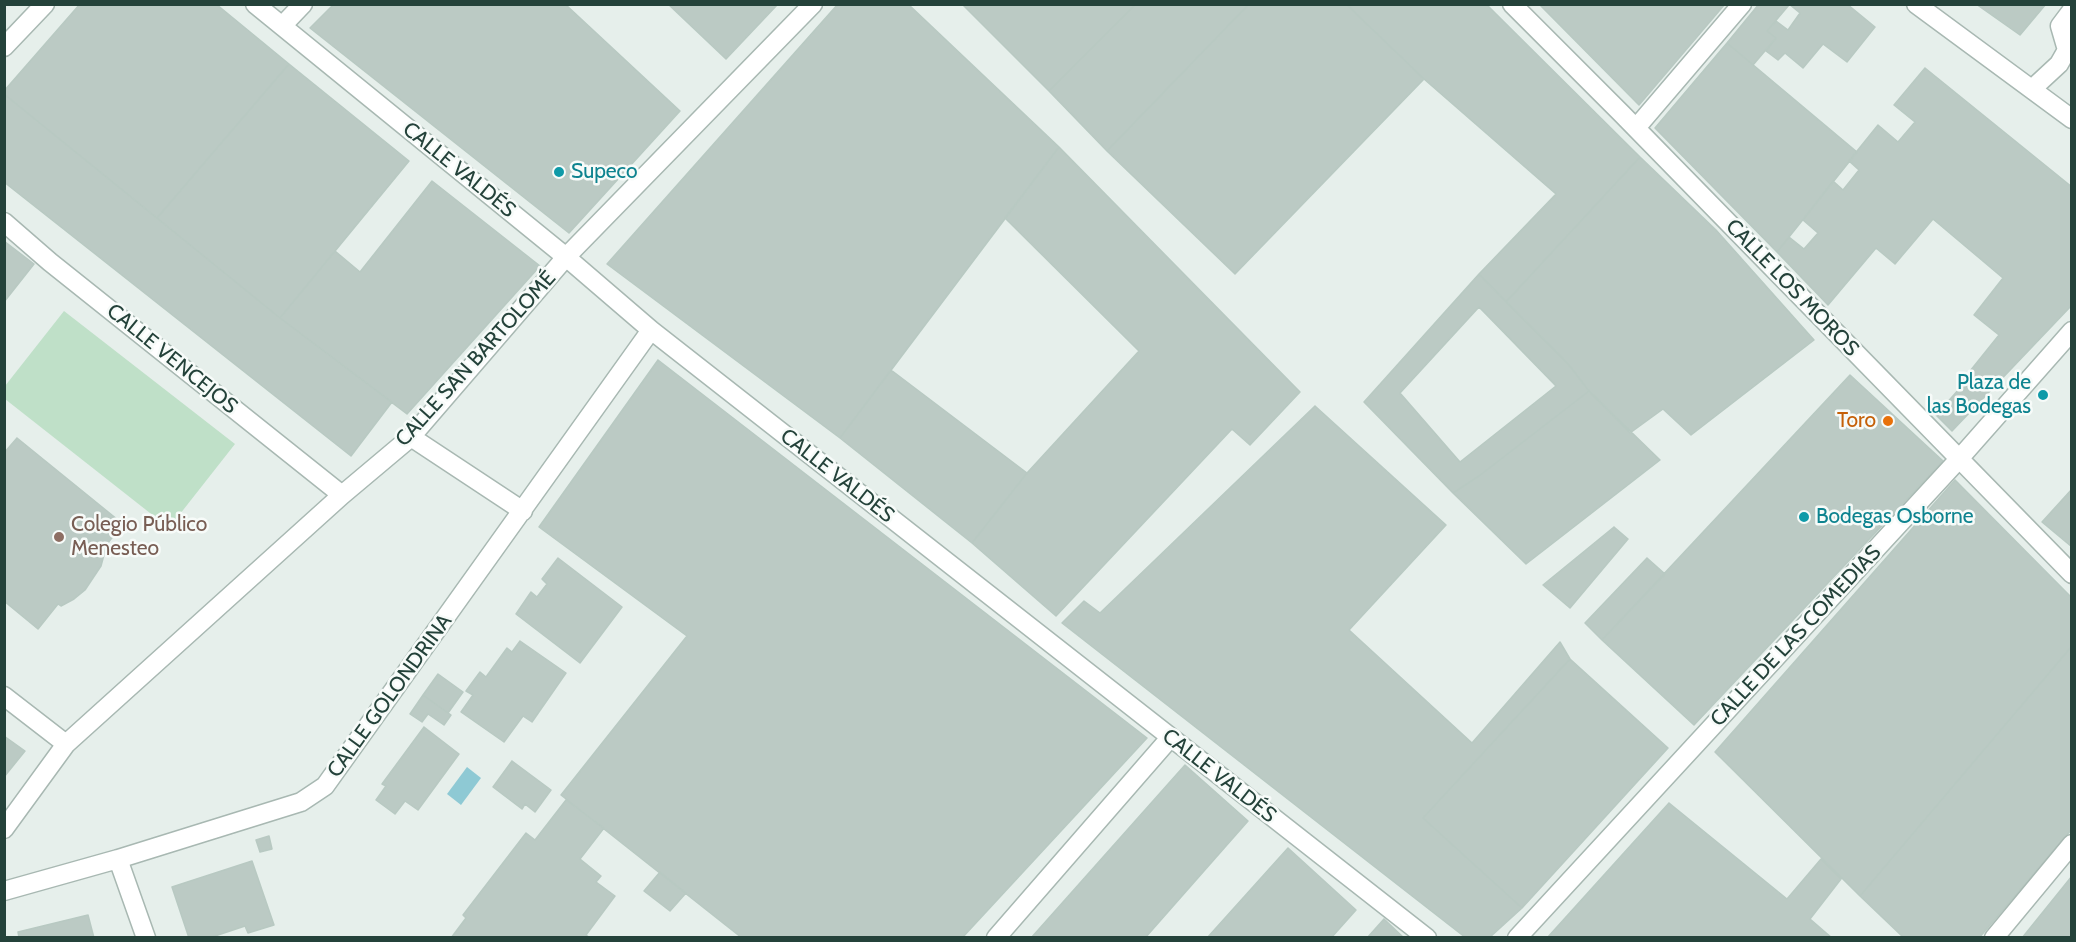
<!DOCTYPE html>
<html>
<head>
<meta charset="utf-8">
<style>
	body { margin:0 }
	#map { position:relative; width:2076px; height:942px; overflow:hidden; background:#e6efeb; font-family:Cabin,sans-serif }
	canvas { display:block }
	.frame { position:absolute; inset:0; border:6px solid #24423a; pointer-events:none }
</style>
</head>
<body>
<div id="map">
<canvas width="2076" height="942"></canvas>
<div class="frame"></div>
</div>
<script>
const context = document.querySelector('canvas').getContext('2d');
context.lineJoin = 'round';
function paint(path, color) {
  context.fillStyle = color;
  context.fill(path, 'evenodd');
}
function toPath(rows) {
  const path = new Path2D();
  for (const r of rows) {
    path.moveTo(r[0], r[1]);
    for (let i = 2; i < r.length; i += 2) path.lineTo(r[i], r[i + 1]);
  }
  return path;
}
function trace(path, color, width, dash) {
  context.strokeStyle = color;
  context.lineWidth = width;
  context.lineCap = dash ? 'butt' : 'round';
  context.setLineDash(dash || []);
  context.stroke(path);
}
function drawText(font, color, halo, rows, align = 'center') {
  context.font = font + ' Cabin,sans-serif';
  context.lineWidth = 5;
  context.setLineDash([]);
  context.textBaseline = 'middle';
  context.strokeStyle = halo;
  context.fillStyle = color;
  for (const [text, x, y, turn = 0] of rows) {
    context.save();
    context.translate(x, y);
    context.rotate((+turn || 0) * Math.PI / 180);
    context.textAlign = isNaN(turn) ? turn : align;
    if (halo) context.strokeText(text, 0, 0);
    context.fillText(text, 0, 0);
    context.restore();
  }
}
const green = toPath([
	[64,311,235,444,169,528,5,399,5,386]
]);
const water = toPath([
	[467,767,481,778,461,805,447,794]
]);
const building = toPath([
	[80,4,216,4,289,64,157,218,4,94,4,91,80,4],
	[334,4,565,4,680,111,569,233,310,28,334,4],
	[668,4,778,4,726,59,668,4],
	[838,4,908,4,1059,147,840,438,607,264,838,4],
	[962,4,1136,4,1049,91,962,4],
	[1136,4,1249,4,1107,151,1049,91,1136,4],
	[1249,4,1346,4,1424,79,1235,274,1107,151,1249,4],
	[1346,4,1486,4,1640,157,1506,302,1479,274,1556,194,1424,79,1346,4],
	[1539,4,1725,4,1639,105,1539,4],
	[1759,4,1789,5,1767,31,1776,38,1753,65,1727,43,1759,4],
	[1789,4,1847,4,1875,27,1847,62,1823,44,1803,68,1785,53,1778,60,1766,51,1776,38,1767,31,1776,21,1788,30,1800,13,1789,4],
	[1976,4,2046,4,2020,35,1976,4],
	[1727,43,1857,152,1777,252,1655,128,1727,43],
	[289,64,409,161,280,318,157,218,289,64],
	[1925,68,2072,187,2072,305,1952,431,1936,415,1960,388,1958,386,1999,335,1974,315,2003,278,1933,219,1895,264,1876,248,1828,305,1777,252,1789,237,1804,249,1818,233,1803,220,1833,181,1843,190,1859,170,1849,161,1878,125,1898,142,1915,122,1894,105,1925,68],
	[4,94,280,318,392,402,351,456,4,182,4,94],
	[1059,147,1300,392,1250,445,1232,429,1056,616,972,543,1027,473,1139,351,1005,218,1059,147],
	[1640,157,1716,230,1814,340,1691,435,1663,409,1630,433,1589,391,1569,365,1506,302,1640,157],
	[432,181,540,266,407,414,280,318,335,251,360,272,432,181],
	[4,241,34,264,4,302,4,241],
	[1479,274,1569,365,1589,391,1479,476,1453,493,1364,402,1479,274],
	[1479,307,1556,386,1460,462,1400,393,1479,307],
	[658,360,1147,738,962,938,742,938,561,795,687,636,539,527,658,360],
	[891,370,1027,473,972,543,840,438,891,370],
	[1850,375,1943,461,1694,725,1602,640,1850,375],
	[1589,391,1660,460,1526,564,1453,493,1479,476,1589,391],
	[1315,406,1446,525,1349,630,1472,743,1560,642,1570,659,1423,818,1522,908,1489,938,1466,938,1062,623,1084,601,1100,613,1315,406],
	[17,438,123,524,103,549,105,551,101,566,85,590,74,599,61,606,58,604,38,629,4,601,4,453,17,438],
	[1955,480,2072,598,2072,646,1860,896,1715,752,1955,480],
	[2072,489,2072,547,2042,522,2072,489],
	[1614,527,1628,539,1570,608,1543,585,1614,527],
	[558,558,622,607,580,663,516,614,531,592,537,597,547,584,542,579,558,558],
	[1647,558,1665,574,1602,640,1585,623,1647,558],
	[520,641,566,673,532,722,523,716,504,742,461,712,473,695,466,691,480,672,486,677,507,648,512,652,520,641],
	[2072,646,2072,829,1979,938,1904,938,1860,896,2072,646],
	[1570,659,1668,748,1522,908,1423,818,1570,659],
	[438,674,463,692,448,713,423,695,438,674],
	[423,695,451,715,444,725,428,714,422,722,410,714,423,695],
	[424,727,459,754,418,810,405,801,395,814,376,800,386,786,382,784,424,727],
	[4,736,25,751,4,777,4,736],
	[512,761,551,790,535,812,525,804,522,809,493,787,512,761],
	[1185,765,1248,821,1145,938,1031,938,1185,765],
	[566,800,604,828,580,859,601,876,596,882,615,896,586,935,590,938,451,938,466,918,463,915,526,833,535,840,566,800],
	[1669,803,1787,899,1821,859,1841,879,1810,919,1832,938,1547,938,1669,803],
	[269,836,272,849,260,852,256,840,269,836],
	[1288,848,1356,910,1331,938,1207,938,1288,848],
	[252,861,274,925,248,933,245,926,209,938,189,938,172,887,252,861],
	[660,872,686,893,670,911,644,891,660,872],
	[2072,876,2072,938,2022,938,2072,876],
	[88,915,94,938,19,938,18,932,88,915],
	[1384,919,1404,938,1367,938,1384,919]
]);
const minor = toPath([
	[255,4,566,257,651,330,1427,938],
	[1512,4,1622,114,2072,574],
	[1916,4,2072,119],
	[282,26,303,4],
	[4,47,45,4],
	[2032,89,2059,64,2067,50,2060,26,2072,10],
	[1636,128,1742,4],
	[4,222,50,262,342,495],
	[411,437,523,511],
	[4,696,66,744],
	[4,829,66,744,342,495,411,437,566,257,813,4],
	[118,859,146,938],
	[4,891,118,859,301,802,325,786,651,330],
	[996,938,1170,738],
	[1517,938,1959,459,2072,331],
	[1994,938,2072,844]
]);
const markers = [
	[559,172,6,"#0f9aa8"],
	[2043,395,6,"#0f9aa8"],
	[1888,421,6,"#e8710a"],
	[1804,517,6,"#0f9aa8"],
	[59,537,6,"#8d6e63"]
];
const streetNames = [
	["CALLE VALDÉS",459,170,39],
	["CALLE LOS MOROS",1792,288,46],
	["CALLE VENCEJOS",172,359,39],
	["CALLE SAN BARTOLOMÉ",476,359,-48],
	["CALLE VALDÉS",837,476,38],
	["CALLE DE LAS COMEDIAS",1796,636,-47],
	["CALLE GOLONDRINA",390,696,-54],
	["CALLE VALDÉS",1219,776,38]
];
const cultureNames = [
	["Supeco",571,172],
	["Plaza de",2031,383,"right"],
	["las Bodegas",2031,407,"right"],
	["Bodegas Osborne",1816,517]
];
const foodNames = [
	["Toro",1876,421]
];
const educationNames = [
	["Colegio Público",71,525],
	["Menesteo",71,549]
];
paint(green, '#bfe0c8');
paint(water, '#8ec9d4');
paint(building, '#bbcac4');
trace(building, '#b8c9c2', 1.5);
trace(minor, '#a8b8b2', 21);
trace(minor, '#fff', 18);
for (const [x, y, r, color] of markers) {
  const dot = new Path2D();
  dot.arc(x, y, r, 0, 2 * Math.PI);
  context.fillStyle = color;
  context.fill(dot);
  trace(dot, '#f7fbf9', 2);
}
drawText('21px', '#24423a', '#f7fbf9', streetNames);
drawText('21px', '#0d838f', '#f7fbf9', cultureNames, 'left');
drawText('21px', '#c56008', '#f7fbf9', foodNames, 'right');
drawText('21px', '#785e54', '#f7fbf9', educationNames, 'left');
</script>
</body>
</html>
